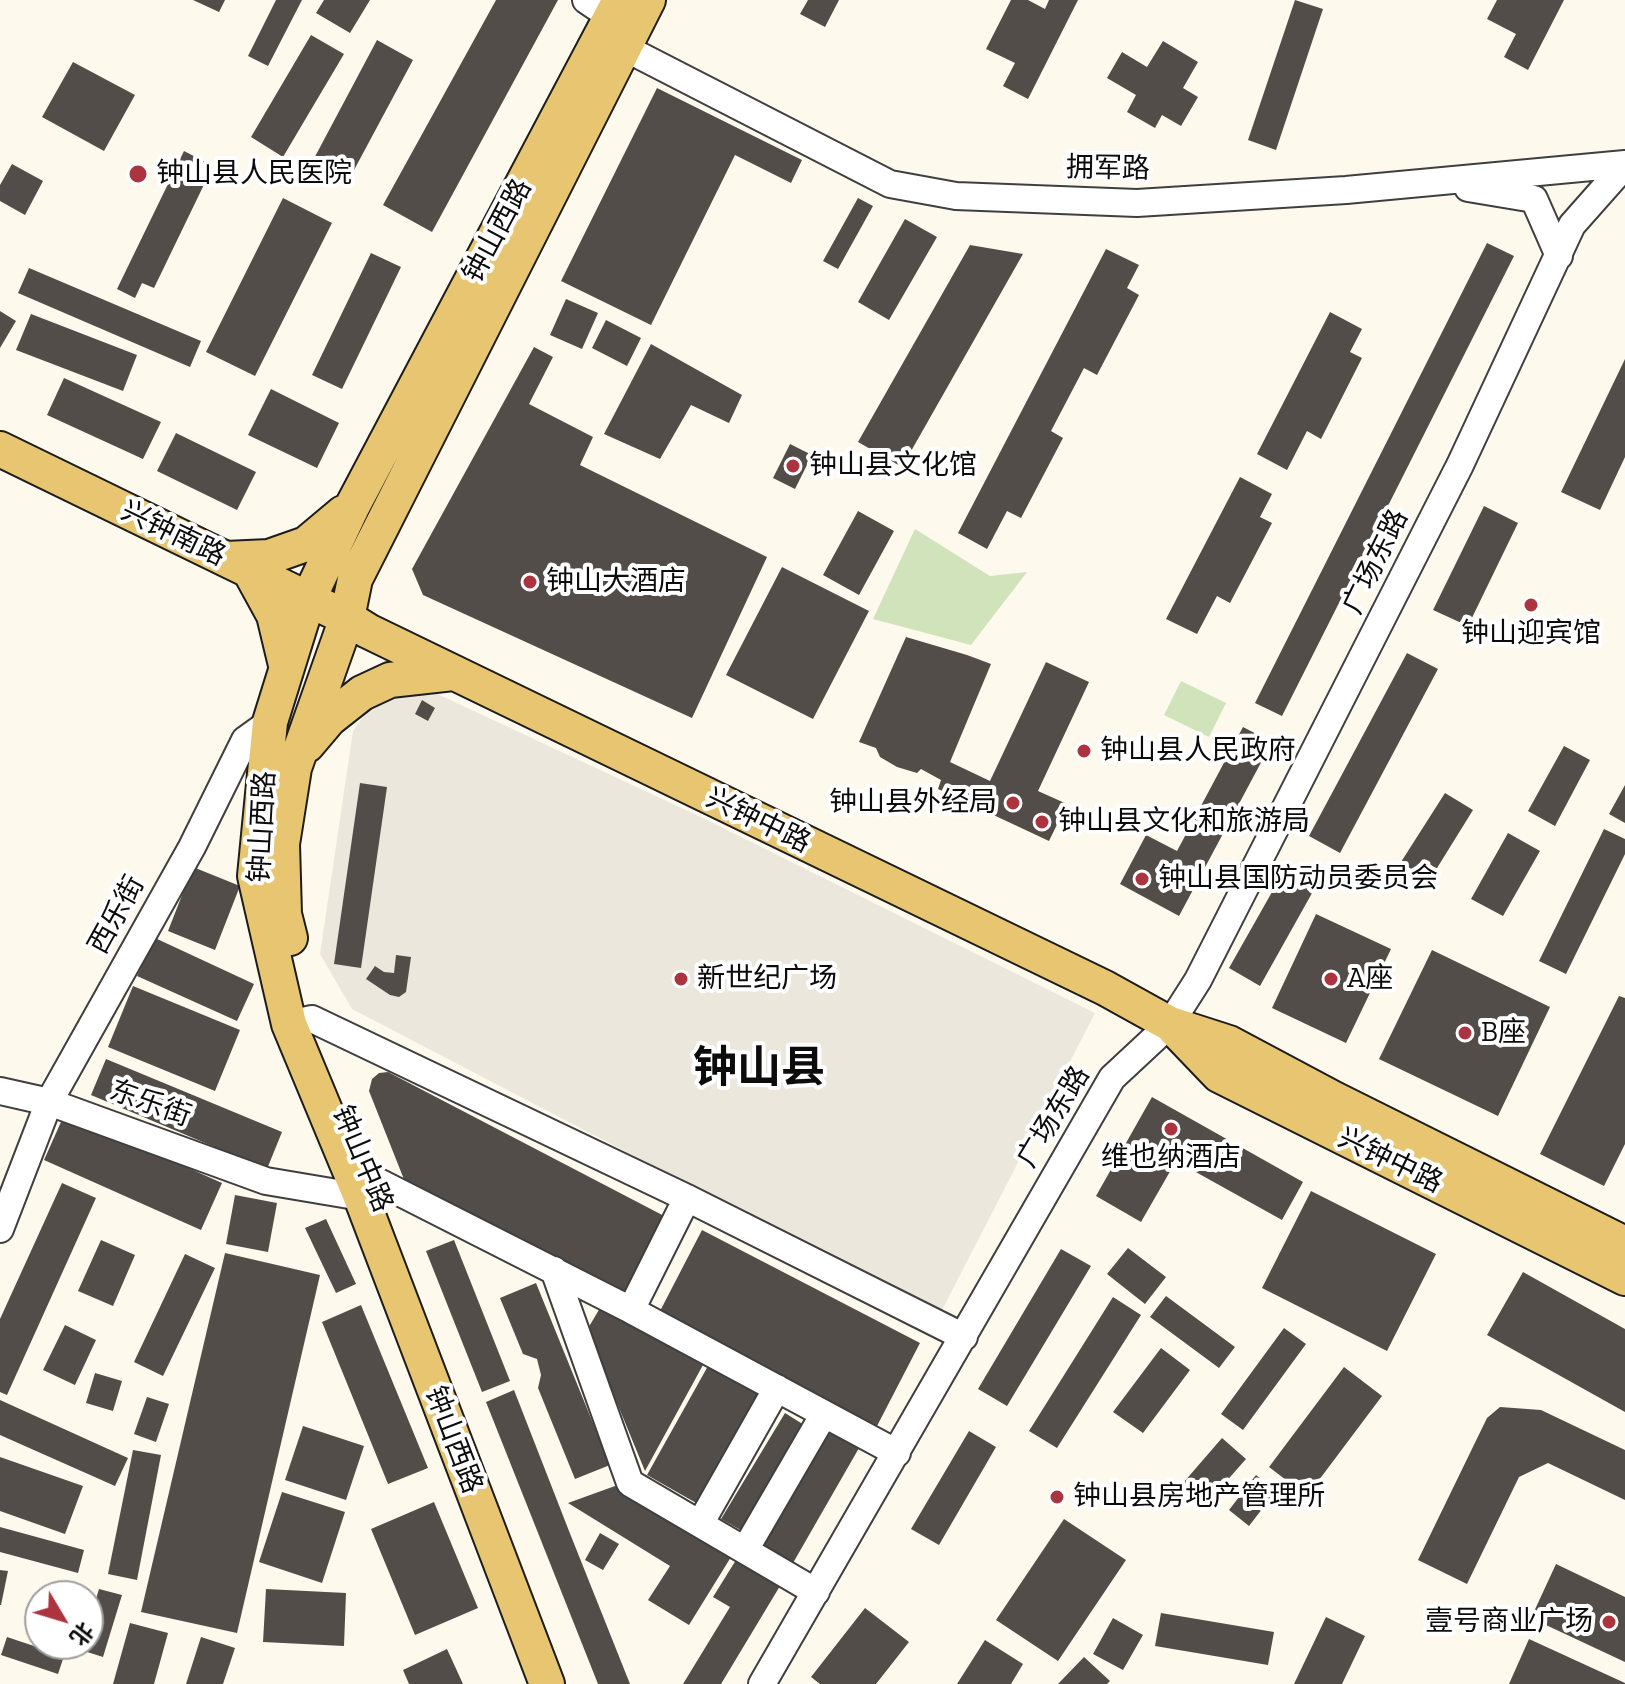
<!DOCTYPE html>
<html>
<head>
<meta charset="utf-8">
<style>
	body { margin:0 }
	#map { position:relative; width:1625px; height:1684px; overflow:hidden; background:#fdf9ed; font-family:"Zilla Slab","Noto Sans SC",serif }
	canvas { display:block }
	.north { position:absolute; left:24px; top:1580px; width:80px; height:80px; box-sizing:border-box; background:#fff; border:2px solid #9e9e9e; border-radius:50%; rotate:128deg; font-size:22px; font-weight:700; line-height:32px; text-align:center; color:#0c0c0c }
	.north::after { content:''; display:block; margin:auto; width:28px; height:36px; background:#ab343f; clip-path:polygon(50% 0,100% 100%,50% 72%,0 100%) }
</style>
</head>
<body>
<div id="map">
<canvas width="1625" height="1684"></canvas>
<div class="north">北</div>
</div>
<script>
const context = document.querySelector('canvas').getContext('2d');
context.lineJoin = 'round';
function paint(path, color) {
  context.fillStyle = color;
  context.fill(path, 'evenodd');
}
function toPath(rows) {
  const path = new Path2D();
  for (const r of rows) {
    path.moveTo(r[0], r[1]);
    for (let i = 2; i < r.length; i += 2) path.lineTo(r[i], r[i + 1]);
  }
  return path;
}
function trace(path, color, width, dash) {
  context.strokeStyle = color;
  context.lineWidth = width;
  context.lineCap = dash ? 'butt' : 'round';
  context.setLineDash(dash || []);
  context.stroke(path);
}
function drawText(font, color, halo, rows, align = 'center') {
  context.font = font + ' "Zilla Slab","Noto Sans SC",serif';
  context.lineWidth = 8;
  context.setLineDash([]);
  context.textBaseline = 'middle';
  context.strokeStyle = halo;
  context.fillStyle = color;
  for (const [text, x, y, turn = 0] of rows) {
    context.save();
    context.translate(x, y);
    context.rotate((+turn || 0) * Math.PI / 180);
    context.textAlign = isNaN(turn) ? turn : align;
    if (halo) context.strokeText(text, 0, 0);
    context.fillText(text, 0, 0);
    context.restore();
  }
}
const green = toPath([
	[915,529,990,576,1027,572,971,645,873,619],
	[1181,681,1226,703,1209,737,1164,715]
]);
const plaza = toPath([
	[414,683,703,818,1095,1013,942,1310,638,1158,352,1009,320,954,353,731,370,707]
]);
const building = toPath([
	[193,0,225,0,219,12],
	[276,0,302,0,268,66,248,56],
	[324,0,370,0,350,33,316,13],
	[496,0,558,0,432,232,383,205],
	[808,0,839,0,825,27,800,14],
	[1011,0,1028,0,1045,9,1049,0,1078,0,1028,99,1003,86,1015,63,986,49],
	[1295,0,1323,9,1276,150,1248,140],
	[1497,0,1564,0,1528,70,1504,57,1516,34,1487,19],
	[311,35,344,54,283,157,251,137],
	[377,40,413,60,346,185,310,166],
	[1163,41,1198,62,1183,88,1198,97,1181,126,1162,115,1155,128,1127,112,1136,95,1107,78,1122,52,1147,67],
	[73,62,135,95,104,151,42,117],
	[657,88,802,160,791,183,735,155,651,325,561,281],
	[184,151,213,166,154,288,142,283,135,298,117,289],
	[12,164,43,181,25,215,0,201,0,185],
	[283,198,332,223,255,376,206,352],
	[858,198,873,206,838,269,823,261],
	[905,219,937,237,889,320,858,302],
	[1487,243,1514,256,1282,716,1255,703],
	[970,245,1023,254,902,467,858,442],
	[1106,249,1139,265,1127,288,1139,295,1097,375,1084,368,1051,431,1063,438,1021,518,1007,511,987,549,958,533],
	[371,253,401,267,342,389,312,375],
	[29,268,201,341,190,367,18,293],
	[566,299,598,313,582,349,550,335],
	[0,311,16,321,0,348],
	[1330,312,1362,329,1350,352,1362,358,1321,439,1307,431,1287,470,1257,454],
	[31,314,137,355,123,391,16,350],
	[606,320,641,338,627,366,592,348],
	[651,344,742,395,729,423,691,405,660,459,604,434],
	[534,347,553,357,529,404,593,437,580,465,767,557,692,718,423,595,412,569],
	[1625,359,1625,457,1600,510,1561,492],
	[64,378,161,422,143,459,47,415],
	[271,389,339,423,317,468,248,435],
	[176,433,256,472,237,510,157,471],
	[790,444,812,455,795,489,773,478],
	[1240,477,1272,494,1260,517,1272,523,1230,603,1217,596,1197,634,1166,619],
	[1484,506,1518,523,1468,626,1433,610],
	[858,511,894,531,859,595,823,575],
	[782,567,869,611,813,719,726,675],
	[906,637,967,655,991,664,950,762,990,781,1046,662,1089,682,1038,791,1067,804,1049,841,938,789,941,780,921,769,917,773,897,767,880,757,876,748,859,742],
	[1407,653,1438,669,1340,853,1309,836],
	[422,700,435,708,428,721,415,714],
	[1243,727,1272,742,1179,916,1120,884,1146,835,1177,851],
	[1564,746,1590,760,1555,826,1528,811],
	[360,783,387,787,361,968,334,964],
	[1625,785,1625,823,1609,814],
	[1445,793,1473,810,1429,881,1401,862],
	[1604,829,1625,839,1625,854,1566,974,1539,961],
	[1508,833,1540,851,1503,916,1471,899],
	[193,867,240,886,215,950,168,931],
	[1285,869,1316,886,1260,986,1229,968],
	[1316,914,1391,949,1346,1043,1272,1008],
	[155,938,254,984,237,1021,137,976],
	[1432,950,1550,1007,1498,1116,1379,1059],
	[396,955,411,957,406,992,399,997,390,995,366,979,375,966,384,972,394,973],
	[133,986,240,1030,215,1091,108,1047],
	[1619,996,1625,998,1625,1144,1604,1186,1540,1154],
	[106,1059,282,1132,267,1169,91,1095],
	[388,1072,668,1218,625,1300,407,1187,369,1091,372,1079,379,1073],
	[1152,1097,1303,1182,1282,1220,1176,1161,1141,1222,1096,1196],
	[65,1113,222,1183,201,1230,44,1160],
	[62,1183,96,1198,7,1395,0,1392,0,1319],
	[1311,1191,1436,1254,1387,1351,1262,1288],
	[235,1195,277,1203,268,1252,226,1244],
	[326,1219,356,1284,336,1293,305,1228],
	[702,1230,920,1343,877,1426,659,1313],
	[101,1240,135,1255,113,1306,78,1291],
	[454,1240,510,1381,482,1392,426,1251],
	[1128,1248,1166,1277,1145,1304,1107,1274],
	[1061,1249,1091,1266,1007,1406,978,1389],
	[225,1253,320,1275,237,1633,141,1612],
	[185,1254,215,1268,163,1376,134,1362],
	[1523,1272,1625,1329,1625,1412,1487,1335],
	[536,1283,610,1465,575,1479,538,1388,541,1375,537,1359,523,1354,500,1298],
	[1166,1296,1235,1347,1219,1368,1150,1317],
	[1113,1297,1141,1315,1057,1448,1029,1431],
	[361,1305,428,1468,388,1484,322,1322],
	[600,1308,703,1365,645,1471,587,1330],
	[65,1325,96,1340,75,1385,43,1370],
	[1284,1328,1306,1344,1243,1430,1221,1414],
	[1161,1348,1190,1370,1143,1433,1113,1412],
	[708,1366,759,1395,698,1504,647,1475],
	[1344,1367,1382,1396,1307,1496,1269,1467],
	[95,1373,122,1381,113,1411,86,1403],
	[514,1390,569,1531,630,1684,598,1684,486,1402],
	[147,1397,169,1404,156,1442,134,1434],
	[0,1400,128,1458,115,1486,0,1435],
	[1500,1407,1541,1410,1625,1450,1625,1500,1548,1463,1519,1477,1467,1584,1418,1560,1487,1418],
	[785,1413,809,1428,746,1533,721,1519],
	[303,1426,364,1446,346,1500,285,1480],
	[822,1427,859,1448,793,1563,756,1542],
	[969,1431,996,1447,939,1545,911,1529],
	[1222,1438,1246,1459,1201,1510,1177,1490],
	[133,1450,161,1455,137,1580,108,1574],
	[0,1457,83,1486,65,1534,0,1511],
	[1256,1475,1276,1491,1249,1526,1229,1510],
	[615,1486,731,1557,689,1625,648,1600,670,1566,568,1503],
	[282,1492,345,1512,322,1583,259,1562],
	[434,1502,478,1608,415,1635,371,1529],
	[1064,1519,1126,1560,1058,1661,996,1620],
	[0,1527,84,1550,78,1573,0,1552],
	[600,1533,619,1544,603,1570,585,1560],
	[736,1560,780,1586,721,1684,683,1684,730,1607,713,1597],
	[1556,1564,1625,1597,1625,1662,1531,1618],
	[0,1570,8,1571,1,1605,0,1605],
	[99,1589,122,1595,103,1657,81,1650,82,1644,88,1644,88,1625],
	[266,1589,346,1593,344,1646,263,1642],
	[865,1608,909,1642,876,1684,820,1684,811,1677],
	[1161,1613,1274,1632,1268,1665,1155,1646],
	[1326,1617,1365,1636,1342,1684,1294,1684],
	[1113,1618,1143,1635,1123,1670,1093,1654],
	[130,1623,168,1633,154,1684,113,1684],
	[7,1637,64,1656,58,1674,1,1655],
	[201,1637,235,1648,223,1684,186,1684],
	[1529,1639,1625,1683,1625,1684,1509,1684],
	[985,1640,1023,1664,1011,1684,957,1684],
	[447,1649,463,1684,409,1684,403,1670],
	[1084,1657,1110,1681,1107,1684,1058,1684]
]);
const minor = toPath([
	[586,0,611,17,623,47,890,184,956,196,1137,203,1346,190,1625,164],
	[1468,188,1534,199,1559,256],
	[289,1024,312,1019,687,1198,964,1337],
	[0,1091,49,1102,192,847,245,740,270,722],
	[373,1179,631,1310,897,1453],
	[0,1229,49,1102,266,1181,361,1197],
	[554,1270,630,1483,816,1592],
	[631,1310,687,1198],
	[700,1524,777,1388],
	[745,1550,824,1414],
	[762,1684,1112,1078,1170,1024,1198,980,1460,465,1572,225,1625,165]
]);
const major = toPath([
	[0,449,347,618,368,631,1105,988,1170,1024,1229,1043,1334,1099,1625,1244],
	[226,559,269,557,306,544,343,513],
	[251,573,274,615,286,665],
	[307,745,329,719,362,693,390,680,453,673],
	[290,938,284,914,282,844,294,768,347,618,355,579,648,0],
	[1173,1027,1219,1075,1625,1278],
	[547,1684,361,1197,289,1024,255,876,270,722,308,600,353,505,620,0]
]);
const markers = [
	[138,174,10,"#ab343f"],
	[793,466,8,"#ab343f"],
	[530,582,8,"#ab343f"],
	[1531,605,8,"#ab343f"],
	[1084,751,8,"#ab343f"],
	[1013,803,8,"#ab343f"],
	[1042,822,8,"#ab343f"],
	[1142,879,8,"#ab343f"],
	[681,979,8,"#ab343f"],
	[1331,979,8,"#ab343f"],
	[1465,1033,8,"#ab343f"],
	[1171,1129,8,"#ab343f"],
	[1057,1497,8,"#ab343f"],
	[1609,1622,8,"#ab343f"]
];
const streetNames = [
	["拥军路",1108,169,1],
	["钟山西路",498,231,-62],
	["兴钟南路",173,534,26],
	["广场东路",1376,562,-64],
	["兴钟中路",758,821,26],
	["钟山西路",263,827,-87],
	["西乐街",117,915,-61],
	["东乐街",150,1104,20],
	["广场东路",1054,1117,-59],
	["钟山中路",362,1159,67],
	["兴钟中路",1390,1161,26],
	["钟山西路",453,1440,69]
];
const poiNames = [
	["钟山县人民医院",156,174],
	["钟山县文化馆",809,466],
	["钟山大酒店",546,582],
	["钟山迎宾馆",1531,634,"center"],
	["钟山县人民政府",1100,751],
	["钟山县外经局",997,803,"right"],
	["钟山县文化和旅游局",1058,822],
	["钟山县国防动员委员会",1158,879],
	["新世纪广场",697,979],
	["A座",1347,979],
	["B座",1481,1033],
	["维也纳酒店",1171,1158,"center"],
	["钟山县房地产管理所",1073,1497],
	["壹号商业广场",1593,1622,"right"]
];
const townNames = [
	["钟山县",759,1069]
];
paint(green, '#d1e3ba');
paint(plaza, '#ece7dd');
paint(building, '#534d49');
trace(minor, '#3f3f3f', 30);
trace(major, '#1d1d1d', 38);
trace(minor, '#fff', 26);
trace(major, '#e8c671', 34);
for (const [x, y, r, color] of markers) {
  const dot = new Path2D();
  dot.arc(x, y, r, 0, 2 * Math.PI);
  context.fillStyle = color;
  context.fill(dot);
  trace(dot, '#fff', 3);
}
drawText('28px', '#0c0c0c', '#fff', streetNames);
drawText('28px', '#0c0c0c', '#fff', poiNames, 'left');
drawText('bold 44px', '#0c0c0c', '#fff', townNames);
</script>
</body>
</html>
